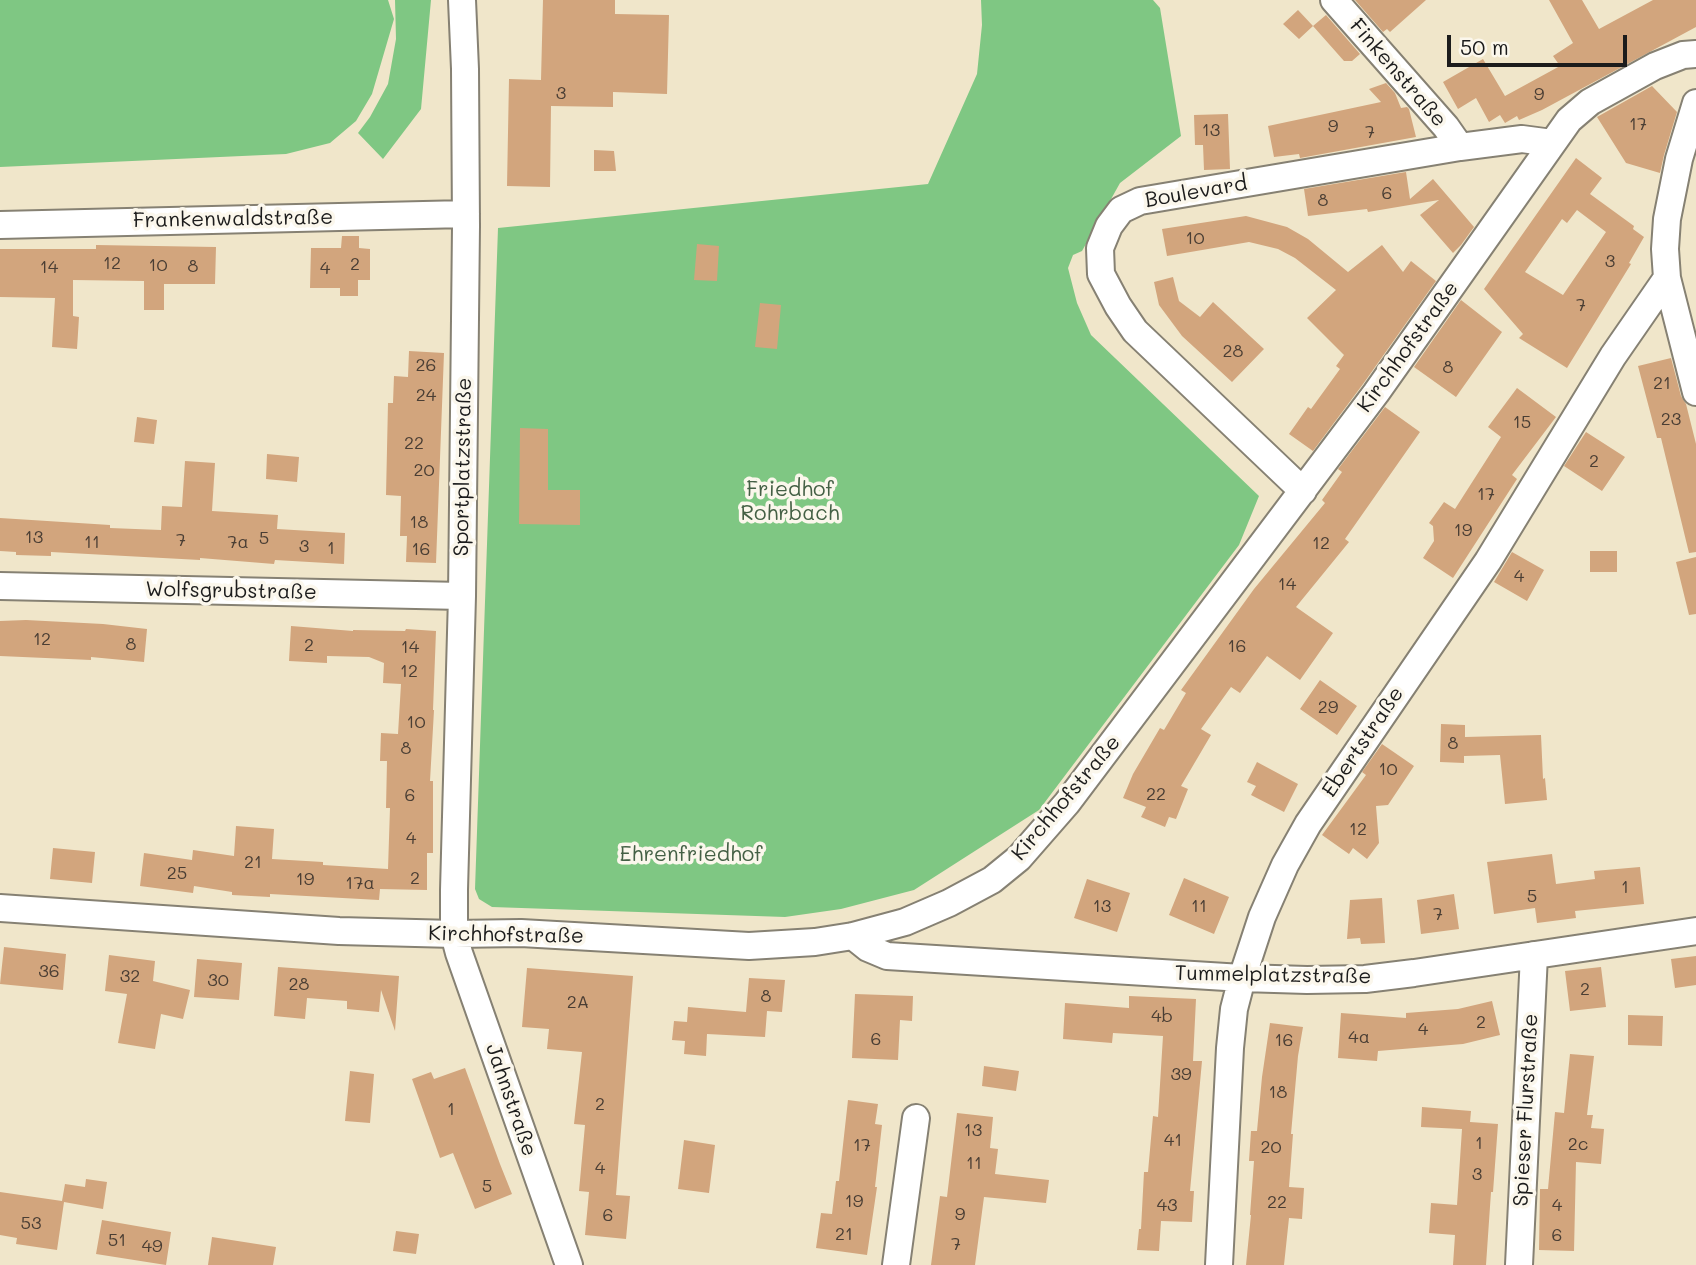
<!DOCTYPE html>
<html>
<head>
<meta charset="utf-8">
<style>
	body { margin:0 }
	#map { position:relative; width:1696px; height:1265px; overflow:hidden; background:#f0e6ca; font-family:Mali,sans-serif }
	canvas { display:block }
	.scale { position:absolute; left:1447px; top:35px; width:180px; height:32px; box-sizing:border-box; border:4px solid #1c1c1c; border-top:0; padding-left:9px; font-size:21px; line-height:24px; white-space:nowrap; color:#1c1c1c; -webkit-text-stroke:5px #fbf7ec; paint-order:stroke }
</style>
</head>
<body>
<div id="map">
<canvas width="1696" height="1265"></canvas>
<div class="scale">50 m</div>
</div>
<script>
const context = document.querySelector('canvas').getContext('2d');
context.lineJoin = 'round';
function paint(path, color) {
  context.fillStyle = color;
  context.fill(path, 'evenodd');
}
function toPath(rows) {
  const path = new Path2D();
  for (const r of rows) {
    path.moveTo(r[0], r[1]);
    for (let i = 2; i < r.length; i += 2) path.lineTo(r[i], r[i + 1]);
  }
  return path;
}
function trace(path, color, width, dash) {
  context.strokeStyle = color;
  context.lineWidth = width;
  context.lineCap = dash ? 'butt' : 'round';
  context.setLineDash(dash || []);
  context.stroke(path);
}
function drawText(font, color, halo, rows, align = 'center') {
  context.font = font + ' Mali,sans-serif';
  context.lineWidth = 7;
  context.setLineDash([]);
  context.textBaseline = 'middle';
  context.strokeStyle = halo;
  context.fillStyle = color;
  for (const [text, x, y, turn = 0] of rows) {
    context.save();
    context.translate(x, y);
    context.rotate((+turn || 0) * Math.PI / 180);
    context.textAlign = isNaN(turn) ? turn : align;
    if (halo) context.strokeText(text, 0, 0);
    context.fillText(text, 0, 0);
    context.restore();
  }
}
const green = toPath([
	[0,0,388,0,394,19,372,94,356,121,330,143,286,154,0,167],
	[395,0,431,0,421,109,383,159,358,133,370,117,388,84,396,39],
	[981,0,1153,0,1160,8,1181,136,1120,183,1082,251,1073,255,1068,268,1077,303,1091,335,1259,496,1239,545,1039,810,914,890,841,909,785,917,492,907,479,899,475,889,498,228,928,184,977,74,982,25]
]);
const building = toPath([
	[543,0,615,0,615,14,669,15,667,94,613,92,613,107,551,106,550,187,507,186,509,79,541,80],
	[1355,0,1426,0,1390,32,1387,29,1383,32],
	[1549,0,1582,0,1599,29,1653,0,1696,0,1696,27,1542,110,1519,120,1517,116,1505,123,1500,115,1489,122,1476,98,1458,109,1443,82,1483,59,1505,96,1560,66,1553,56,1573,43],
	[1298,10,1313,26,1299,39,1283,24],
	[1326,15,1360,54,1352,61,1344,61,1313,26],
	[1386,83,1395,93,1401,108,1407,107,1409,109,1416,137,1300,158,1299,154,1274,157,1268,126,1381,102,1369,89],
	[1652,86,1677,112,1664,155,1660,173,1626,163,1597,117],
	[1228,114,1230,169,1204,170,1203,145,1195,145,1194,115],
	[594,150,614,151,616,171,594,171],
	[1576,158,1602,178,1590,194,1634,226,1633,229,1644,237,1629,263,1631,264,1567,368,1519,338,1523,334,1484,289],
	[1577,210,1606,232,1563,295,1525,272,1562,219,1567,223],
	[1406,172,1410,199,1433,179,1474,227,1461,245,1453,253,1420,215,1439,200,1368,212,1367,209,1308,216,1304,189],
	[1246,216,1287,227,1308,239,1348,272,1382,245,1403,272,1411,261,1436,281,1363,384,1313,451,1289,434,1308,407,1311,409,1340,369,1336,366,1344,355,1307,318,1336,290,1295,258,1278,249,1249,242,1167,256,1162,229],
	[342,236,359,236,359,248,370,249,370,280,358,280,358,296,340,296,340,288,310,288,311,248,341,248],
	[697,244,719,246,717,281,694,280],
	[96,245,216,247,215,284,164,284,164,310,144,310,144,281,73,280,73,316,79,317,77,349,52,347,55,298,0,297,0,249,96,249],
	[1173,277,1179,301,1200,317,1213,302,1264,349,1232,382,1182,336,1159,305,1154,282],
	[1461,300,1502,332,1456,397,1414,367],
	[760,303,781,305,777,349,755,347],
	[409,351,444,353,436,563,406,562,407,536,400,536,401,496,386,495,388,403,393,403,394,376,408,377],
	[1671,358,1681,396,1686,404,1696,444,1696,552,1689,553,1661,438,1657,438,1638,366],
	[1517,388,1556,417,1512,475,1517,479,1453,578,1423,558,1434,541,1433,526,1429,523,1444,502,1455,509,1501,437,1488,427],
	[1385,407,1420,432,1345,539,1349,542,1296,607,1333,633,1300,680,1267,656,1240,693,1231,687,1201,729,1211,735,1181,786,1188,789,1176,819,1169,817,1165,827,1141,817,1146,807,1123,798,1133,774,1160,728,1164,730,1186,693,1181,690,1254,589,1325,503,1322,500,1342,472,1338,469],
	[137,417,157,420,154,444,134,442],
	[520,428,548,429,548,490,580,490,580,525,519,524],
	[1586,432,1625,457,1602,491,1564,466],
	[267,454,299,457,297,482,266,479],
	[185,461,215,463,212,511,278,515,277,529,345,533,344,564,275,560,274,564,200,558,200,560,51,552,51,556,16,555,16,552,0,551,0,518,110,525,110,528,161,530,162,506,182,507],
	[1590,551,1617,551,1617,572,1590,572],
	[1512,552,1544,570,1527,601,1494,582],
	[1696,557,1696,614,1689,615,1676,562],
	[26,620,103,624,147,629,144,662,91,657,91,660,0,656,0,621],
	[291,626,353,631,353,630,405,631,406,629,436,631,433,710,434,710,430,781,433,781,433,853,427,853,427,890,380,889,379,900,270,894,270,897,232,895,232,892,194,886,193,893,140,886,144,853,192,860,193,850,234,856,236,826,274,829,272,859,323,862,323,865,388,869,390,808,386,808,387,761,380,761,381,733,398,734,401,684,383,683,384,663,369,657,327,656,327,663,289,661],
	[1320,680,1357,706,1337,735,1300,709],
	[1441,724,1465,725,1465,737,1541,735,1543,779,1545,778,1547,800,1505,804,1500,755,1464,756,1464,763,1440,762],
	[1382,744,1414,766,1388,805,1376,806,1379,843,1367,859,1353,848,1349,854,1322,835,1366,775,1362,772],
	[1257,762,1298,784,1284,812,1251,795,1256,786,1247,782],
	[53,848,95,852,92,883,50,879],
	[1552,854,1556,884,1595,879,1594,871,1640,867,1644,904,1575,911,1576,918,1537,923,1535,908,1494,914,1487,862],
	[1184,878,1229,897,1214,934,1169,915],
	[1087,879,1130,893,1117,932,1074,918],
	[1454,894,1459,929,1421,934,1417,900],
	[1382,898,1385,943,1361,944,1360,938,1347,939,1350,900],
	[4,947,66,954,63,990,0,984],
	[109,955,155,961,153,981,190,990,183,1019,161,1014,155,1049,118,1043,127,994,105,991],
	[1696,956,1696,985,1675,988,1671,959],
	[197,959,242,963,239,1000,194,997],
	[278,967,399,976,395,1031,381,990,379,1012,347,1009,347,1001,307,998,305,1019,274,1016],
	[1601,967,1606,1007,1570,1011,1565,971],
	[527,968,633,976,616,1195,630,1196,626,1239,585,1235,589,1192,579,1191,585,1125,574,1124,582,1052,547,1049,549,1029,522,1027],
	[749,978,785,980,782,1012,767,1011,765,1037,707,1034,706,1056,684,1054,685,1041,672,1040,674,1021,687,1022,688,1007,746,1012],
	[855,994,913,996,912,1021,900,1020,898,1060,852,1058],
	[1129,996,1196,999,1193,1061,1202,1061,1190,1191,1194,1191,1192,1222,1161,1221,1159,1251,1137,1250,1139,1229,1141,1229,1144,1172,1148,1172,1153,1116,1158,1117,1163,1036,1113,1033,1112,1043,1063,1039,1065,1003,1129,1008],
	[1492,1001,1500,1035,1463,1044,1378,1051,1377,1061,1338,1058,1341,1013,1406,1018,1406,1013,1458,1009],
	[1628,1015,1663,1016,1662,1046,1628,1045],
	[1270,1023,1303,1027,1298,1056,1291,1134,1293,1134,1289,1187,1304,1188,1302,1219,1289,1218,1284,1265,1246,1265,1251,1215,1250,1215,1254,1161,1249,1161,1251,1131,1257,1131,1262,1077],
	[1570,1054,1594,1056,1587,1115,1593,1115,1591,1128,1604,1129,1601,1164,1576,1162,1574,1251,1539,1250,1540,1189,1548,1189,1555,1112,1564,1113],
	[984,1066,1019,1071,1016,1091,982,1086],
	[465,1068,500,1164,512,1194,475,1209,453,1153,440,1158,412,1079,431,1072,434,1079],
	[350,1071,374,1074,370,1123,345,1121],
	[848,1100,878,1104,875,1124,882,1125,875,1187,877,1187,867,1255,816,1248,821,1213,832,1214,836,1181,839,1181],
	[1422,1107,1471,1111,1470,1122,1498,1124,1493,1192,1491,1192,1486,1265,1453,1265,1455,1235,1429,1233,1431,1203,1457,1205,1462,1129,1421,1127],
	[957,1113,993,1117,990,1148,998,1149,995,1174,1049,1180,1046,1203,984,1197,975,1265,931,1265,940,1196,947,1197],
	[684,1140,715,1145,709,1193,678,1189],
	[86,1179,107,1182,103,1209,64,1202,57,1250,16,1244,17,1238,0,1235,0,1192,62,1201,65,1184,85,1187],
	[102,1220,171,1232,166,1265,96,1254],
	[396,1231,419,1234,416,1254,393,1251],
	[212,1237,276,1247,273,1265,208,1265]
]);
const minor = toPath([
	[462,0,465,69,466,226,462,596,454,890,454,934,459,953,569,1265],
	[1334,0,1446,127,1460,147],
	[1696,103,1679,159,1667,219,1665,249,1667,278,1696,392],
	[0,225,466,214],
	[1303,491,1135,331,1118,306,1101,274,1100,248,1109,226,1121,210,1140,201,1460,147,1522,139,1552,143],
	[0,586,462,596],
	[0,908,339,931,454,934,521,933,749,946,815,942,853,936,905,922,949,903,992,880,1019,858,1067,803,1376,393,1569,120,1590,102,1655,66,1683,55,1696,54],
	[853,936,868,948,887,956,1242,978,1307,980,1365,979,1414,973,1696,931],
	[896,1265,916,1118],
	[1219,1265,1230,1048,1234,1009,1242,978,1262,917,1285,865,1308,824,1488,561,1613,356,1667,278],
	[1519,1265,1534,955]
]);
const numberNames = [
	["3",561,93],
	["9",1539,94],
	["17",1638,124],
	["9",1333,126],
	["13",1211,130],
	["7",1370,132],
	["6",1387,193],
	["8",1323,200],
	["10",1195,238],
	["3",1610,261],
	["12",112,263],
	["2",355,264],
	["10",158,265],
	["8",193,266],
	["14",49,267],
	["4",325,268],
	["7",1581,305],
	["28",1233,351],
	["26",426,365],
	["8",1448,367],
	["21",1662,383],
	["24",426,395],
	["23",1671,419],
	["15",1522,422],
	["22",414,443],
	["2",1594,461],
	["20",424,470],
	["17",1486,494],
	["18",419,522],
	["19",1463,530],
	["13",34,537],
	["5",264,538],
	["7",181,540],
	["11",92,542],
	["7a",238,542],
	["12",1321,543],
	["3",304,546],
	["1",331,548],
	["16",421,549],
	["4",1519,576],
	["14",1287,584],
	["12",42,639],
	["8",131,644],
	["2",309,645],
	["16",1237,646],
	["14",410,647],
	["12",409,671],
	["29",1328,707],
	["10",416,722],
	["8",1453,743],
	["8",406,748],
	["10",1388,769],
	["22",1156,794],
	["6",410,795],
	["12",1358,829],
	["4",411,838],
	["21",253,862],
	["25",177,873],
	["2",415,878],
	["19",305,879],
	["17a",360,883],
	["1",1625,887],
	["5",1532,896],
	["13",1102,906],
	["11",1199,906],
	["7",1438,914],
	["36",49,971],
	["32",130,976],
	["30",218,980],
	["28",299,984],
	["2",1585,989],
	["8",766,996],
	["2A",578,1002],
	["4b",1162,1016],
	["2",1481,1022],
	["4",1423,1029],
	["4a",1359,1037],
	["6",876,1039],
	["16",1284,1040],
	["39",1181,1074],
	["18",1278,1092],
	["2",600,1104],
	["1",451,1109],
	["13",973,1130],
	["41",1173,1140],
	["1",1479,1143],
	["2c",1578,1144],
	["17",862,1145],
	["20",1271,1147],
	["11",974,1163],
	["4",600,1168],
	["3",1477,1174],
	["5",487,1186],
	["19",854,1201],
	["22",1277,1202],
	["43",1167,1205],
	["4",1557,1205],
	["9",960,1214],
	["6",608,1215],
	["53",31,1223],
	["21",844,1234],
	["6",1557,1235],
	["51",117,1240],
	["7",956,1244],
	["49",152,1246]
];
const streetNames = [
	["Finkenstraße",1398,73,49],
	["Boulevard",1196,192,-10],
	["Frankenwaldstraße",233,219,-1],
	["Kirchhofstraße",1408,347,-54],
	["Sportplatzstraße",463,467,-89],
	["Wolfsgrubstraße",231,591,1],
	["Ebertstraße",1363,742,-56],
	["Kirchhofstraße",1066,798,-50],
	["Kirchhofstraße",506,935,1],
	["Tummelplatzstraße",1273,975,1],
	["Jahnstraße",511,1100,71],
	["Spieser Flurstraße",1526,1110,-87]
];
const parkNames = [
	["Friedhof",790,490],
	["Rohrbach",790,514],
	["Ehrenfriedhof",691,855]
];
paint(green, '#7fc783');
paint(building, '#d2a57d');
trace(minor, '#868173', 30);
trace(minor, '#fff', 26);
drawText('18px', '#4a3e34', null, numberNames);
drawText('21px', '#1c1c1c', '#fbf7ec', streetNames);
drawText('21px', '#446045', '#fbf7ec', parkNames);
</script>
</body>
</html>
